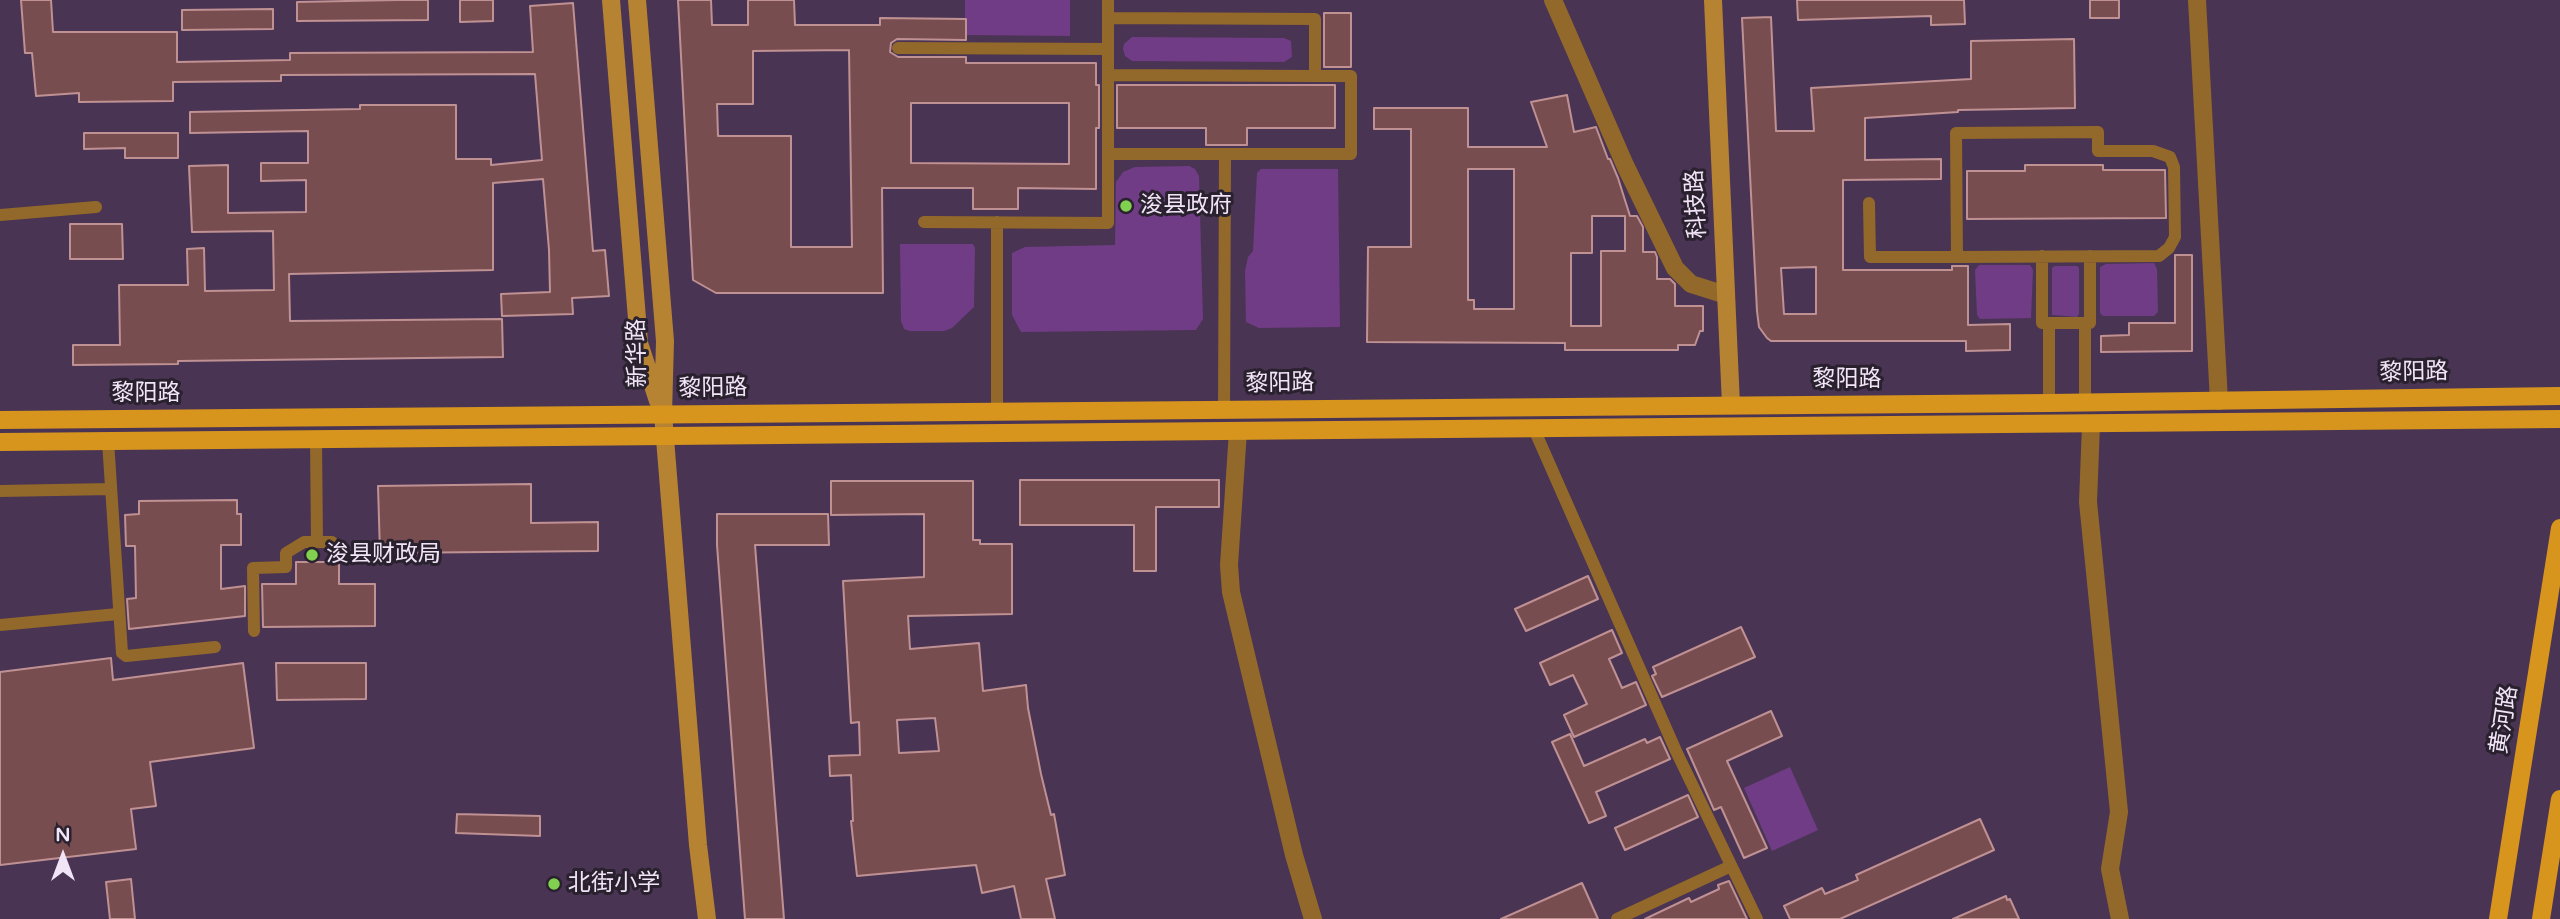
<!DOCTYPE html>
<html>
<head>
<meta charset="utf-8">
<style>
	body { margin:0 }
	#map { position:relative; width:2560px; height:919px; overflow:hidden; background:#4a3453; font-family:"Varela Round",sans-serif }
	canvas { display:block }
	.north { position:absolute; left:28px; top:821px; width:70px; height:70px; -webkit-text-stroke:5px #2a212f; paint-order:stroke; rotate:0deg; font-size:19px; font-weight:700; line-height:28px; text-align:center; color:#f1e4f7 }
	.north::after { content:''; display:block; margin:auto; width:24px; height:32px; background:#f1e4f7; clip-path:polygon(50% 0,100% 100%,50% 72%,0 100%) }
</style>
</head>
<body>
<div id="map">
<canvas width="2560" height="919"></canvas>
<div class="north">N</div>
</div>
<script>
const context = document.querySelector('canvas').getContext('2d');
context.lineJoin = 'round';
function paint(path, color) {
  context.fillStyle = color;
  context.fill(path, 'evenodd');
}
function toPath(rows) {
  const path = new Path2D();
  for (const r of rows) {
    path.moveTo(r[0], r[1]);
    for (let i = 2; i < r.length; i += 2) path.lineTo(r[i], r[i + 1]);
  }
  return path;
}
function trace(path, color, width, dash) {
  context.strokeStyle = color;
  context.lineWidth = width;
  context.lineCap = dash ? 'butt' : 'round';
  context.setLineDash(dash || []);
  context.stroke(path);
}
function drawText(font, color, halo, rows, align = 'center') {
  context.font = font + ' "Varela Round","Noto Sans SC",sans-serif';
  context.lineWidth = 6;
  context.setLineDash([]);
  context.textBaseline = 'middle';
  context.strokeStyle = halo;
  context.fillStyle = color;
  for (const [text, x, y, turn = 0] of rows) {
    context.save();
    context.translate(x, y);
    context.rotate((+turn || 0) * Math.PI / 180);
    context.textAlign = isNaN(turn) ? turn : align;
    if (halo) context.strokeText(text, 0, 0);
    context.fillText(text, 0, 0);
    context.restore();
  }
}
const green = toPath([
	[965,0,1070,0,1070,36,965,35],
	[1132,37,1284,38,1291,41,1292,57,1284,62,1132,61,1125,56,1123,49,1124,44],
	[1189,166,1195,169,1199,176,1203,319,1196,330,1021,332,1012,315,1012,253,1025,247,1115,245,1116,182,1123,172,1135,167],
	[1261,169,1338,169,1340,327,1259,328,1246,322,1245,271,1248,257,1253,251,1257,173],
	[900,244,973,244,975,248,974,307,952,328,944,331,910,331,904,329,901,321],
	[2154,263,2157,269,2158,312,2154,316,2103,316,2100,313,2100,267,2106,264],
	[1979,265,2030,265,2033,270,2031,318,1980,319,1977,315,1975,270],
	[2055,266,2077,266,2079,268,2079,314,2077,317,2052,315,2052,268],
	[1790,767,1818,830,1772,851,1744,788]
]);
const building = toPath([
	[21,0,51,0,53,32,177,32,177,62,290,60,290,53,533,52,530,6,573,3,593,251,605,250,609,296,572,298,573,314,502,316,501,294,550,292,549,250,543,179,493,183,493,270,289,274,290,321,502,319,503,357,178,361,178,364,73,365,73,345,120,345,119,285,188,285,187,249,204,248,205,291,274,290,273,231,192,232,189,166,228,165,228,213,306,212,306,180,261,181,261,163,308,163,308,131,190,133,190,112,360,109,360,105,456,105,456,159,491,159,491,165,542,160,535,74,281,75,281,81,173,82,173,101,79,102,79,93,36,96,32,53,25,53,21,0],
	[397,0,428,0,428,20,297,21,297,2,397,0],
	[460,0,493,0,493,21,460,22,460,0],
	[678,0,711,0,712,25,748,25,748,0,794,0,795,25,880,25,880,18,966,19,966,40,897,39,891,43,890,52,898,57,966,57,966,63,1096,63,1096,85,1099,85,1099,128,1096,128,1096,189,1018,188,1018,209,973,209,973,188,882,188,883,293,716,293,693,280,678,0],
	[849,50,852,247,791,247,791,136,718,136,717,104,753,104,753,51,849,50],
	[911,103,1069,103,1069,164,911,163,911,103],
	[1797,0,1964,0,1965,24,1931,25,1931,16,1798,20,1797,0],
	[2090,0,2119,0,2119,18,2090,18,2090,0],
	[273,9,273,29,182,30,182,10,273,9],
	[1324,13,1351,13,1351,67,1324,67,1324,13],
	[1771,17,1776,131,1814,131,1811,88,1971,79,1971,41,2074,39,2075,108,1958,110,1958,112,1865,118,1865,160,1941,159,1941,179,1843,180,1843,270,1952,270,1952,266,1968,266,1968,325,2010,324,2010,350,1966,351,1966,341,1771,341,1767,338,1759,327,1757,311,1742,18,1771,17],
	[1816,267,1816,314,1784,314,1781,268,1816,267],
	[1117,85,1335,85,1335,128,1247,128,1247,145,1206,145,1206,128,1117,128,1117,85],
	[1567,95,1574,132,1596,127,1608,159,1610,159,1618,178,1630,216,1637,216,1643,227,1643,252,1655,252,1657,257,1657,279,1670,279,1675,284,1675,306,1703,306,1703,331,1700,331,1695,345,1678,345,1678,350,1565,350,1565,343,1367,342,1368,247,1411,247,1411,129,1374,129,1374,108,1468,108,1468,147,1547,147,1531,102,1567,95],
	[1468,169,1514,169,1514,309,1474,309,1474,300,1468,300,1468,169],
	[1592,216,1625,216,1625,251,1601,251,1601,326,1571,326,1571,253,1592,253,1592,216],
	[84,133,178,133,178,158,125,158,125,148,84,149,84,133],
	[2025,165,2103,165,2103,170,2165,170,2166,218,1967,219,1967,171,2025,171,2025,165],
	[70,224,122,224,123,259,70,259,70,224],
	[2175,255,2192,255,2192,351,2101,352,2101,336,2129,335,2129,323,2175,323,2175,255],
	[1020,480,1219,480,1219,507,1156,507,1156,571,1134,571,1134,525,1020,525,1020,480],
	[831,481,973,481,973,540,980,540,980,544,1012,544,1012,614,908,616,910,649,979,643,983,691,1026,685,1028,708,1041,774,1051,815,1054,814,1065,875,1046,879,1055,919,1021,919,1014,886,982,893,976,865,857,876,851,821,853,821,851,775,830,776,829,756,860,755,859,722,851,723,843,581,924,577,924,514,831,515,831,481],
	[935,718,939,751,899,753,897,720,935,718],
	[531,484,531,523,598,522,598,551,380,553,378,486,531,484],
	[237,500,237,514,241,514,241,545,221,545,221,589,245,586,245,616,129,629,127,599,136,598,135,546,126,546,125,515,139,514,139,501,237,500],
	[717,514,828,514,829,545,755,545,784,919,745,919,717,545,717,514],
	[296,562,339,562,339,584,375,584,375,626,263,627,262,584,296,584,296,562],
	[1588,576,1598,599,1526,631,1515,609,1588,576],
	[1741,627,1755,657,1662,697,1652,676,1656,674,1653,667,1741,627],
	[1612,630,1622,653,1609,659,1622,688,1636,682,1646,705,1574,737,1564,715,1587,704,1573,675,1550,685,1540,663,1612,630],
	[111,658,113,680,243,663,254,748,150,762,156,806,131,809,136,849,0,865,0,672,111,658],
	[276,663,366,663,366,699,277,700,276,663],
	[1771,711,1782,736,1727,761,1767,848,1744,858,1721,807,1714,810,1687,749,1771,711],
	[1570,734,1584,766,1645,739,1647,743,1660,737,1670,759,1596,792,1606,816,1589,823,1552,742,1570,734],
	[1688,795,1698,817,1625,850,1615,828,1688,795],
	[457,814,540,816,540,836,456,833,457,814],
	[1980,819,1994,850,1840,919,1790,919,1784,906,1822,888,1825,894,1858,880,1856,875,1980,819],
	[131,879,135,919,110,919,106,882,131,879],
	[1729,881,1747,919,1645,919,1689,898,1691,902,1719,889,1718,885,1729,881],
	[1582,883,1598,919,1501,919,1582,883],
	[2006,896,2007,900,2010,899,2019,919,1953,919,2006,896]
]);
const lane = toPath([
	[1108,0,1108,154,1225,154,1224,409],
	[1108,18,1315,19,1315,76,1108,75],
	[898,48,1108,49],
	[2098,132,2098,151,2153,151,2170,157,2174,167,2175,237,2169,248,2159,256,1957,257,1956,133,2098,132],
	[1225,154,1351,154,1351,76,1315,76],
	[1869,203,1870,257,1957,257],
	[0,215,96,207],
	[924,222,1108,223,1108,154],
	[2042,256,2042,323,2090,323,2090,256],
	[2049,323,2049,403],
	[2085,323,2085,402],
	[997,411,997,222],
	[1534,429,1676,751,1757,919],
	[108,441,122,653,126,656,215,647],
	[0,491,111,489],
	[317,542,332,542],
	[0,625,118,614],
	[254,631,253,568,286,567,286,553,304,542,317,542,316,439],
	[1617,919,1731,866]
]);
const street = toPath([
	[1553,0,1625,165,1675,268,1691,284,1726,295],
	[2197,0,2219,401],
	[2091,425,2088,502,2119,812,2110,869,2120,919],
	[1238,431,1229,565,1231,592,1294,855,1313,919]
]);
const secondary = toPath([
	[611,0,639,343,658,401],
	[637,0,665,341,663,414,698,845,707,919],
	[1713,0,1731,405]
]);
const primary = toPath([
	[0,420,2049,403,2560,396],
	[0,442,2560,419],
	[2498,919,2560,528],
	[2541,919,2560,799]
]);
const markers = [
	[1126,206,7,"#81d050"],
	[312,555,7,"#81d050"],
	[554,884,7,"#81d050"]
];
const streetNames = [
	["科技路",1697,204,-93],
	["新华路",638,353,-91],
	["黎阳路",2414,373,-1],
	["黎阳路",1847,380],
	["黎阳路",1280,384,-1],
	["黎阳路",713,389,-1],
	["黎阳路",146,394],
	["黄河路",2505,720,-81]
];
const poiNames = [
	["浚县政府",1140,206],
	["浚县财政局",326,555],
	["北街小学",568,884]
];
paint(green, '#703c85');
paint(building, '#784d50');
trace(building, '#c09193', 2);
trace(lane, '#92692a', 12);
trace(street, '#92692a', 18);
trace(secondary, '#b68332', 18);
trace(primary, '#d7951e', 18);
for (const [x, y, r, color] of markers) {
  const dot = new Path2D();
  dot.arc(x, y, r, 0, 2 * Math.PI);
  context.fillStyle = color;
  context.fill(dot);
  trace(dot, '#2a212f', 2.5);
}
drawText('23px', '#f1e4f7', '#2a212f', streetNames);
drawText('23px', '#f1e4f7', '#2a212f', poiNames, 'left');
</script>
</body>
</html>
